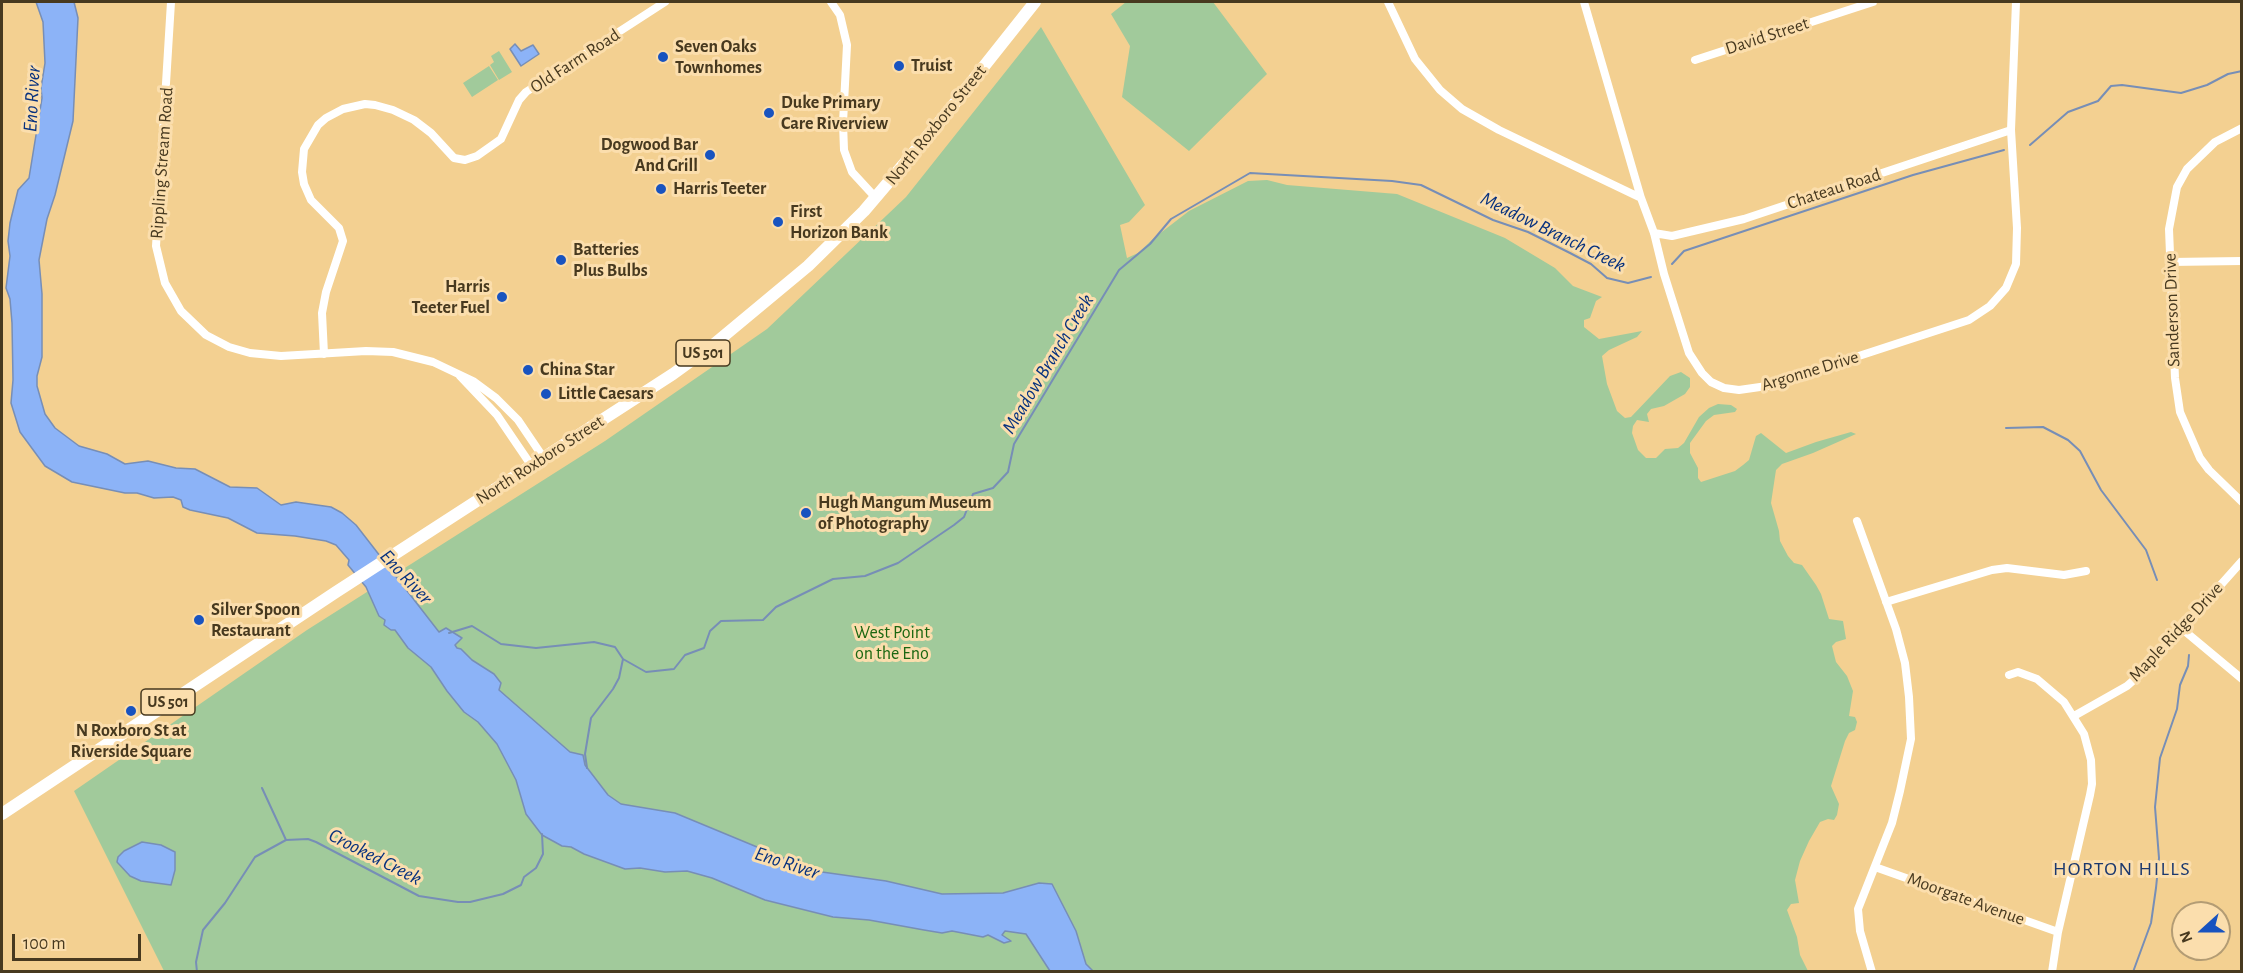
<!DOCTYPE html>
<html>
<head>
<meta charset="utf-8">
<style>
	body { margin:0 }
	#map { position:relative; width:2243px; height:973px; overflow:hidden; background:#f3d091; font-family:"Alegreya Sans",sans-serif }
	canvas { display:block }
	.frame { position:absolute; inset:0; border:3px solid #47391f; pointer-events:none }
	.north { position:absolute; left:2171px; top:901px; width:60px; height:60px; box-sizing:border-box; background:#fbdead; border:2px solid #b39c74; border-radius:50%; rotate:249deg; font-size:16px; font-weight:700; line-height:24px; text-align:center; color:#47391f }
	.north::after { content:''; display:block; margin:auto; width:21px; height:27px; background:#1853bf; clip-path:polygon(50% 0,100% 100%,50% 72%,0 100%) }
	.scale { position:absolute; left:12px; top:934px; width:129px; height:27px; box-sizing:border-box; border:3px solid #47391f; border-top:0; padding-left:8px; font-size:18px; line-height:21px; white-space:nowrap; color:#47391f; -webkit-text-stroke:4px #fbdead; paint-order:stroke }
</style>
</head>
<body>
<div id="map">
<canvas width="2243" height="973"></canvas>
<div class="frame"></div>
<div class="north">N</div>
<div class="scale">100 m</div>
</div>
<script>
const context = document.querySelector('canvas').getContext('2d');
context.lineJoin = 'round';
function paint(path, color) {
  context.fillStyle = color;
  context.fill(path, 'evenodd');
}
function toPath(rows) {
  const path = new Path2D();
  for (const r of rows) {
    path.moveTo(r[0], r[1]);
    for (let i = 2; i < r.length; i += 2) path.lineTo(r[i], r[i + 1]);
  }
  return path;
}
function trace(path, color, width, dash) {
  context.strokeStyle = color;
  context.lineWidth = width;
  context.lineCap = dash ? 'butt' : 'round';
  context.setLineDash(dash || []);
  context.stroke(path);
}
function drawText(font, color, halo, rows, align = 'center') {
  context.font = font + ' "Alegreya Sans",sans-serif';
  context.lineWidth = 6;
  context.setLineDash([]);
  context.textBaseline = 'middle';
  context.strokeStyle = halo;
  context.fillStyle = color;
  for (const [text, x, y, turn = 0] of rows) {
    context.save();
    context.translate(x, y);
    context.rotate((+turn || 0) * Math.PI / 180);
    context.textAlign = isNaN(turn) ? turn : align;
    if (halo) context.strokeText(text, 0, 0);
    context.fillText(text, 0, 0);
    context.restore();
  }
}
const green = toPath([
	[1126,2,1213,2,1267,74,1189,151,1122,97,1130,46,1111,14],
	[1041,27,1145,205,1129,222,1120,225,1127,258,1138,253,1154,238,1189,211,1248,181,1267,180,1287,185,1397,194,1505,238,1555,268,1573,286,1602,297,1596,301,1590,318,1584,320,1584,327,1599,339,1642,331,1637,337,1609,350,1602,356,1607,384,1617,411,1625,418,1631,417,1670,376,1681,372,1690,378,1690,387,1685,394,1664,406,1651,409,1647,414,1649,422,1637,420,1633,426,1632,433,1638,450,1646,458,1656,458,1665,449,1678,448,1684,443,1699,417,1709,408,1718,404,1731,405,1737,409,1735,412,1714,415,1706,421,1690,443,1690,453,1698,468,1698,478,1701,482,1735,471,1743,465,1749,460,1756,436,1761,433,1786,453,1816,442,1851,432,1856,434,1813,453,1782,464,1776,470,1771,503,1779,531,1780,541,1788,556,1794,563,1802,565,1816,585,1821,594,1829,619,1843,621,1846,639,1836,642,1832,646,1836,662,1847,676,1853,691,1849,716,1855,717,1857,722,1855,730,1849,733,1845,741,1831,786,1839,804,1837,815,1834,820,1828,819,1820,822,1809,841,1800,861,1795,880,1799,903,1791,904,1787,910,1797,937,1800,955,1808,971,164,971,74,791,307,630,605,441,767,329,906,197],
	[499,51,512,72,499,80,490,65,494,62,491,56],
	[489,66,498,80,472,97,463,83]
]);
const water = toPath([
	[36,2,74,2,78,18,73,121,55,195,47,219,39,260,42,294,42,357,37,376,37,386,45,414,55,428,79,446,107,454,125,464,148,461,176,468,195,469,230,487,257,488,281,505,296,502,331,507,342,513,356,525,439,632,446,628,462,638,455,645,457,648,461,649,472,660,494,674,501,683,499,690,570,752,583,755,585,765,608,795,621,804,675,813,815,871,886,881,942,894,1003,893,1039,883,1052,884,1076,931,1086,964,1093,971,1050,971,1026,934,1005,931,1002,935,1011,941,1004,943,988,935,983,937,952,931,942,933,924,930,869,920,833,917,765,900,712,878,687,871,665,872,640,868,625,869,584,854,571,847,562,846,542,835,526,814,516,780,497,744,478,722,464,712,447,691,431,667,408,648,395,630,391,630,384,625,385,620,379,616,366,587,348,565,349,560,336,545,326,541,295,536,257,533,228,518,190,510,183,507,181,500,173,497,154,498,137,493,125,493,72,482,45,466,20,432,11,403,13,380,12,323,10,299,6,288,10,256,8,241,10,223,18,190,29,178,42,98,41,88,45,63,43,22,36,2],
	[515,44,521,51,533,45,539,54,521,66,510,49,515,44],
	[142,842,161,845,175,852,175,870,171,885,141,881,130,876,117,862,118,857,124,851,142,842]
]);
const stream = toPath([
	[2030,145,2068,112,2098,101,2111,86,2122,85,2181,93,2207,85,2228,74,2242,71],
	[1672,264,1684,251,1913,175,2004,150],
	[2006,428,2043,427,2068,440,2080,451,2101,490,2146,550,2157,580],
	[449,633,472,626,501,644,536,648,594,642,615,647,623,659,646,672,674,669,685,655,704,648,710,631,721,621,763,620,776,607,833,579,865,576,898,563,954,525,964,517,973,494,993,488,1008,472,1014,444,1119,270,1150,244,1171,219,1250,173,1392,181,1421,185,1493,220,1528,232,1570,253,1591,264,1607,278,1628,283,1651,277],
	[587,768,585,754,591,718,613,689,619,678,623,659],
	[262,788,286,840],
	[197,972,196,962,203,930,225,903,255,857,286,840,308,839,316,842,419,896,458,902,470,902,503,894,521,885,524,877,536,868,543,854,542,834],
	[2133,972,2151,923,2156,888,2159,858,2155,807,2160,758,2177,709,2180,685,2188,666,2189,655]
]);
const minor = toPath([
	[171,2,156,246,165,283,181,311,206,335,229,347,250,353,281,356,366,351,393,352,433,362,473,381,496,398,518,420,543,457],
	[831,2,840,15,847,45,843,123,844,150,852,172,876,198],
	[1388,2,1415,59,1440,90,1462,109,1499,130,1641,198],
	[1584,2,1641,198,1654,233,1664,274,1689,353,1702,373,1711,382,1724,388,1739,390,1767,386,1969,320,1990,306,2006,288,2016,264,2017,228,2011,130,2016,2],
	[1695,60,1873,2],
	[2242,128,2215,142,2187,169,2177,187,2169,229,2175,378,2180,412,2200,458,2209,470,2242,502],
	[1654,233,1672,236,1744,219,2011,130],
	[2170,262,2242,261],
	[324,354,322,313,326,292,343,241,339,228,311,200,304,184,302,172,304,149,318,125,326,118,343,109,365,104,375,105,393,110,414,120,431,133,454,158,465,160,477,156,501,139,519,100,526,92,665,2],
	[460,376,497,415,531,465],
	[1857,521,1896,629,1905,663,1909,697,1911,739,1900,791,1892,823,1858,909,1860,931,1872,972],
	[1886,602,1992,570,2007,568,2064,575,2086,571],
	[2181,628,2242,679],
	[2009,675,2018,672,2037,679,2064,702,2084,734,2091,760,2092,784,2090,795,2058,932,2052,972],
	[2074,716,2127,686,2144,671,2242,561],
	[1875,867,2058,932]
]);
const trunk = toPath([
	[2,814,336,592,673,374,713,345,808,266,864,211,943,118,1035,2]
]);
const markers = [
	[663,57,6,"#1853bf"],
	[899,66,6,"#1853bf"],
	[769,113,6,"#1853bf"],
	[710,155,6,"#1853bf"],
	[661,189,6,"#1853bf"],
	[778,222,6,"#1853bf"],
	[561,260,6,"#1853bf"],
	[502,297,6,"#1853bf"],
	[528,370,6,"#1853bf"],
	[546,394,6,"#1853bf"],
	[806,513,6,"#1853bf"],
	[199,620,6,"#1853bf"],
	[131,711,6,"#1853bf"]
];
const shields = [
	[703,353,54],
	[168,702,54]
];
const shieldNames = [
	["US 501",703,353],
	["US 501",168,702]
];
const streetNames = [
	["David Street",1767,36,-18],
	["Old Farm Road",575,61,-33],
	["North Roxboro Street",936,125,-51],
	["Rippling Stream Road",162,163,-86],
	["Chateau Road",1834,189,-18],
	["Sanderson Drive",2172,310,-92],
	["Argonne Drive",1810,371,-17],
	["North Roxboro Street",540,460,-33],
	["Maple Ridge Drive",2176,632,-47],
	["Moorgate Avenue",1966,899,20]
];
const poiNames = [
	["Seven Oaks",675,47],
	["Townhomes",675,68],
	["Truist",911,66],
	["Duke Primary",781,103],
	["Care Riverview",781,124],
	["Dogwood Bar",698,145,"right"],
	["And Grill",698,166,"right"],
	["Harris Teeter",673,189],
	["First",790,212],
	["Horizon Bank",790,233],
	["Batteries",573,250],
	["Plus Bulbs",573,271],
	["Harris",490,287,"right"],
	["Teeter Fuel",490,308,"right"],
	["China Star",540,370],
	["Little Caesars",558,394],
	["Hugh Mangum Museum",818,503],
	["of Photography",818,524],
	["Silver Spoon",211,610],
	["Restaurant",211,631],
	["N Roxboro St at",131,731,"center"],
	["Riverside Square",131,752,"center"]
];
const parkNames = [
	["West Point",892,633],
	["on the Eno",892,654]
];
const waterNames = [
	["Eno River",32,99,-87],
	["Meadow Branch Creek",1553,232,26],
	["Meadow Branch Creek",1048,364,-59],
	["Eno River",406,577,47],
	["Crooked Creek",375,857,27],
	["Eno River",787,863,18]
];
const neighbourhoodNames = [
	["HORTON HILLS",2122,869]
];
paint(green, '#a1ca9b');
paint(water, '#8cb3f7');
trace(water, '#778eb6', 1.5);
trace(stream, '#778eb6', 2);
trace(minor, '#fff', 8);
trace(trunk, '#fff', 12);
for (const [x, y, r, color] of markers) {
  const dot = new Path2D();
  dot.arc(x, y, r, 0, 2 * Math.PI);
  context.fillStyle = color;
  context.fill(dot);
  trace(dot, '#fbdead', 2);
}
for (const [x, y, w] of shields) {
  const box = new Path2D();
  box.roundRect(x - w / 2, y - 13, w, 26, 4.5);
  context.fillStyle = '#fbdead';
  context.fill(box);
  trace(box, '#47391f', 1.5);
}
drawText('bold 16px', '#47391f', null, shieldNames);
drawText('18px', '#47391f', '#fbdead', streetNames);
drawText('bold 18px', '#47391f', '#fbdead', poiNames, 'left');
drawText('18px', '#1c6711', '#fbdead', parkNames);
drawText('italic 20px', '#07317e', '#fbdead', waterNames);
context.letterSpacing = '1.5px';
drawText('20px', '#1b386e', '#fbdead', neighbourhoodNames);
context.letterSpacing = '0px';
</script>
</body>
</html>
